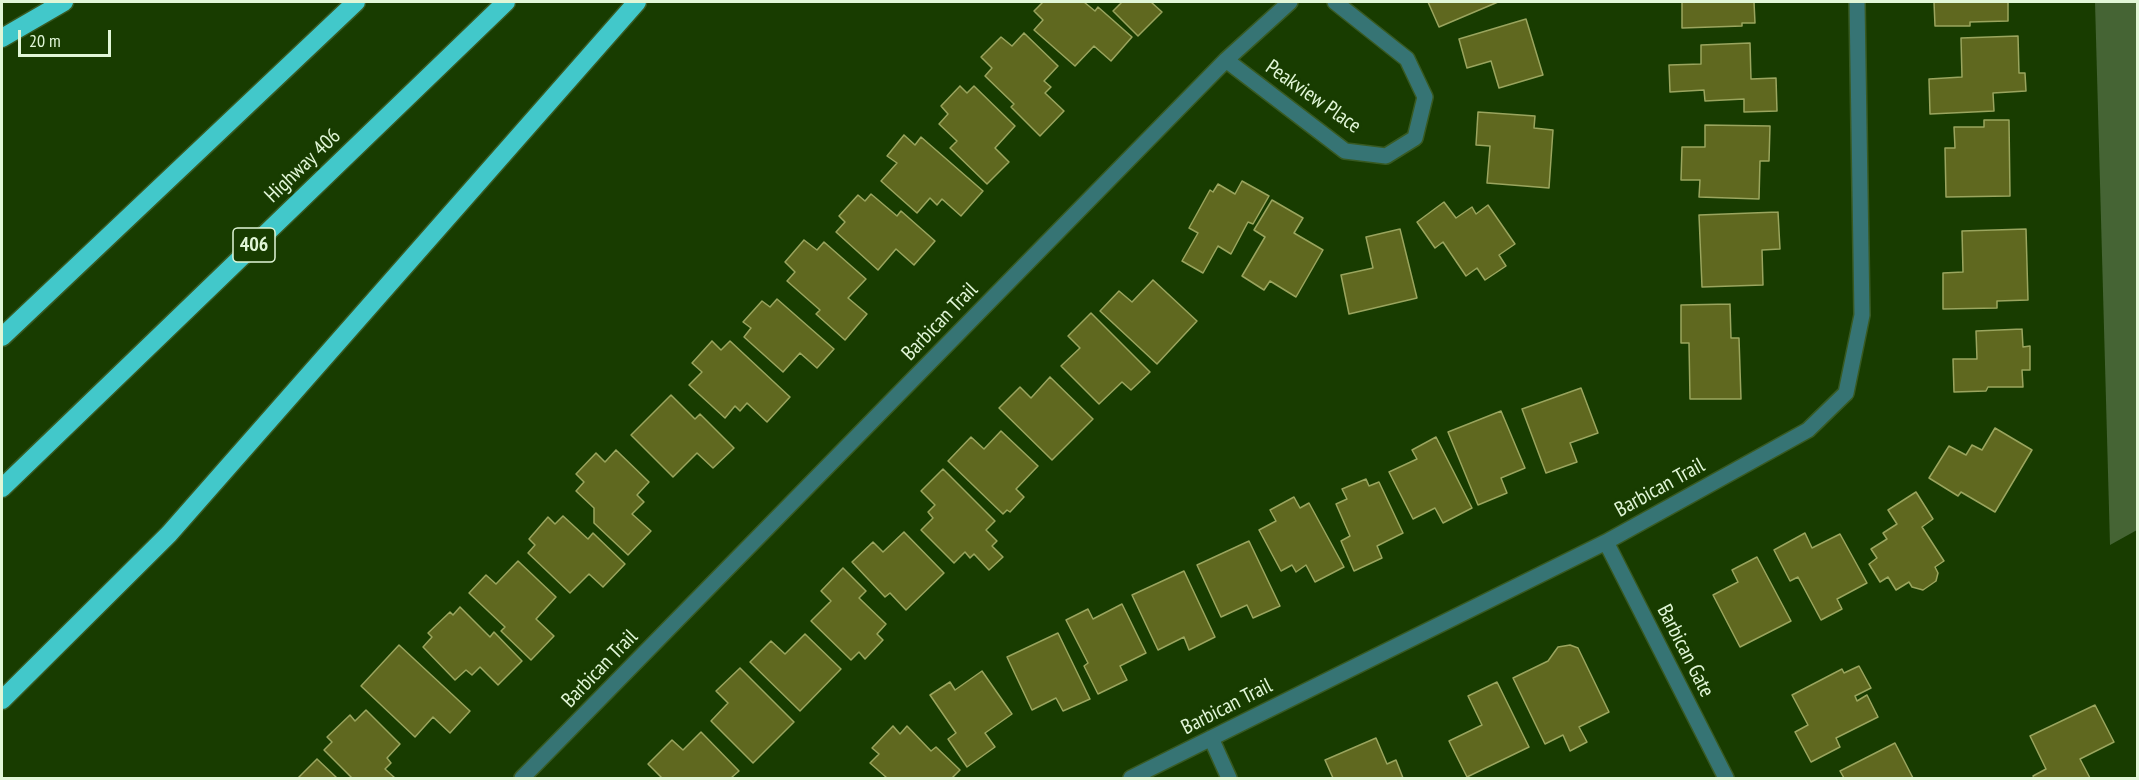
<!DOCTYPE html>
<html>
<head>
<meta charset="utf-8">
<style>
	body { margin:0 }
	#map { position:relative; width:2139px; height:780px; overflow:hidden; background:#183c00; font-family:"PT Sans Narrow",sans-serif }
	canvas { display:block }
	.frame { position:absolute; inset:0; border:3px solid #e1f6d7; pointer-events:none }
	.scale { position:absolute; left:18px; top:30px; width:93px; height:27px; box-sizing:border-box; border:3px solid #e1f6d7; border-top:0; padding-left:8px; font-size:18px; line-height:21px; white-space:nowrap; color:#e1f6d7; -webkit-text-stroke:4px #183c00; paint-order:stroke }
</style>
</head>
<body>
<div id="map">
<canvas width="2139" height="780"></canvas>
<div class="frame"></div>
<div class="scale">20 m</div>
</div>
<script>
const context = document.querySelector('canvas').getContext('2d');
context.lineJoin = 'round';
function paint(path, color) {
  context.fillStyle = color;
  context.fill(path, 'evenodd');
}
function toPath(rows) {
  const path = new Path2D();
  for (const r of rows) {
    path.moveTo(r[0], r[1]);
    for (let i = 2; i < r.length; i += 2) path.lineTo(r[i], r[i + 1]);
  }
  return path;
}
function trace(path, color, width, dash) {
  context.strokeStyle = color;
  context.lineWidth = width;
  context.lineCap = dash ? 'butt' : 'round';
  context.setLineDash(dash || []);
  context.stroke(path);
}
function drawText(font, color, halo, rows, align = 'center') {
  context.font = font + ' "PT Sans Narrow",sans-serif';
  context.lineWidth = 6;
  context.setLineDash([]);
  context.textBaseline = 'middle';
  context.strokeStyle = halo;
  context.fillStyle = color;
  for (const [text, x, y, turn = 0] of rows) {
    context.save();
    context.translate(x, y);
    context.rotate((+turn || 0) * Math.PI / 180);
    context.textAlign = isNaN(turn) ? turn : align;
    if (halo) context.strokeText(text, 0, 0);
    context.fillText(text, 0, 0);
    context.restore();
  }
}
const forest = toPath([
	[2095,2,2138,2,2137,530,2110,545]
]);
const building = toPath([
	[1043,2,1084,2,1095,11,1098,7,1132,37,1111,61,1094,46,1075,66,1034,30,1043,20,1034,11,1043,2],
	[1120,2,1151,2,1162,12,1138,36,1113,11,1121,3,1120,2],
	[1428,2,1498,2,1439,27,1428,2],
	[1682,2,1754,2,1755,23,1742,23,1742,26,1682,28,1682,2],
	[1934,2,2008,2,2008,21,1970,22,1970,26,1935,26,1934,2],
	[1526,19,1543,75,1499,88,1491,61,1467,68,1459,39,1526,19],
	[1024,33,1058,66,1044,81,1051,87,1045,93,1064,111,1040,136,1011,107,1014,104,985,76,992,68,981,57,1001,37,1012,46,1024,33],
	[2018,36,2019,73,2025,73,2026,91,1993,93,1994,111,1930,114,1929,79,1962,77,1961,38,2018,36],
	[1750,43,1751,79,1776,78,1777,111,1744,112,1744,99,1705,101,1704,90,1670,92,1669,65,1701,64,1701,45,1750,43],
	[960,86,967,93,974,86,1015,126,995,148,1009,162,987,184,950,148,957,141,939,124,948,114,941,106,960,86],
	[1478,112,1535,116,1534,128,1553,130,1549,188,1487,183,1490,146,1476,145,1478,112],
	[1984,120,2009,120,2010,196,1946,197,1945,148,1955,148,1954,127,1984,127,1984,120],
	[1705,125,1770,126,1769,161,1760,161,1759,199,1699,197,1700,180,1681,180,1682,147,1705,147,1705,125],
	[904,135,915,145,921,137,983,191,961,216,942,199,937,205,930,198,917,213,881,181,897,163,887,156,904,135],
	[1242,181,1269,196,1253,224,1248,222,1231,254,1218,246,1203,273,1182,261,1198,233,1189,228,1210,190,1213,192,1218,184,1235,194,1242,181],
	[871,194,897,216,901,211,935,241,914,265,896,249,878,270,836,232,845,222,839,216,858,195,865,201,871,194],
	[1272,200,1303,218,1294,233,1323,250,1296,297,1270,281,1264,290,1242,276,1265,237,1254,230,1272,200],
	[1444,202,1456,218,1472,207,1476,214,1488,205,1515,244,1499,255,1506,266,1485,280,1477,268,1466,276,1443,242,1435,248,1417,222,1444,202],
	[1778,212,1780,249,1762,250,1763,285,1702,287,1699,215,1778,212],
	[1400,229,1417,298,1349,314,1341,275,1373,268,1366,237,1400,229],
	[2026,229,2028,300,1997,301,1997,308,1943,309,1943,273,1963,272,1962,231,2026,229],
	[804,240,817,250,824,242,866,279,848,298,867,314,845,340,816,314,820,310,787,281,795,272,785,262,804,240],
	[1153,280,1197,321,1157,364,1100,311,1119,291,1132,302,1153,280],
	[777,299,834,349,817,368,800,353,783,372,744,337,751,328,743,322,762,301,770,307,777,299],
	[1730,304,1731,338,1739,338,1741,399,1690,399,1689,343,1681,343,1681,305,1730,304],
	[1091,313,1150,372,1131,390,1122,382,1099,404,1061,366,1080,348,1068,336,1091,313],
	[2022,329,2023,347,2030,346,2030,370,2022,370,2023,387,1988,387,1986,391,1954,392,1953,359,1977,359,1976,331,2022,329],
	[712,341,721,350,730,341,790,397,767,422,747,403,740,411,735,406,725,418,689,385,702,372,692,363,712,341],
	[1050,377,1093,419,1052,460,999,408,1020,387,1031,398,1050,377],
	[1581,388,1598,433,1570,443,1577,462,1546,473,1522,409,1581,388],
	[671,395,695,419,700,414,734,448,713,468,697,453,673,477,631,435,671,395],
	[1501,411,1525,468,1501,478,1507,493,1478,505,1448,432,1501,411],
	[1995,428,2032,450,1995,512,1961,492,1958,496,1929,478,1949,446,1966,455,1972,445,1982,450,1995,428],
	[1001,431,1038,466,1016,489,1024,497,1010,512,1007,510,1003,514,948,461,971,437,984,449,1001,431],
	[1436,437,1472,508,1443,523,1435,508,1413,519,1389,472,1417,459,1412,450,1436,437],
	[616,450,649,482,637,495,644,502,632,514,651,531,628,555,594,523,594,508,576,491,584,482,576,474,596,453,605,462,616,450],
	[943,469,995,521,986,530,997,541,992,546,1003,557,989,570,974,554,970,558,965,552,954,563,921,530,933,518,928,512,935,505,921,491,943,469],
	[1366,479,1369,486,1379,482,1403,533,1377,546,1382,558,1354,571,1341,541,1350,536,1336,504,1347,499,1342,489,1366,479],
	[1916,492,1933,519,1922,527,1944,561,1935,567,1938,573,1936,581,1923,590,1912,587,1909,582,1896,590,1888,577,1880,582,1869,564,1877,558,1871,549,1887,539,1883,533,1897,524,1888,510,1916,492],
	[1294,497,1300,508,1309,503,1344,567,1315,582,1306,565,1296,572,1292,565,1281,571,1259,530,1276,521,1270,510,1294,497],
	[563,516,588,539,593,533,625,564,603,587,589,574,570,593,528,553,535,545,529,539,548,517,555,524,563,516],
	[904,532,944,573,906,610,890,593,885,597,852,562,873,542,883,552,904,532],
	[1805,533,1812,548,1840,534,1867,583,1837,599,1842,609,1821,620,1798,577,1790,581,1774,550,1805,533],
	[1249,541,1280,606,1253,618,1247,605,1221,617,1197,565,1249,541],
	[1757,557,1791,621,1740,647,1713,595,1738,582,1732,570,1757,557],
	[518,561,556,597,536,619,554,636,531,660,501,631,505,627,469,593,486,575,496,584,518,561],
	[843,568,866,591,859,598,886,624,877,634,883,640,865,659,859,652,851,660,811,621,831,601,821,591,843,568],
	[1184,571,1215,637,1189,650,1184,637,1158,650,1132,595,1184,571],
	[1122,604,1146,653,1120,666,1127,680,1098,694,1084,666,1088,663,1066,620,1088,609,1093,619,1122,604],
	[460,607,490,637,494,632,522,661,498,685,480,667,472,675,466,670,455,680,423,647,432,637,428,633,450,612,453,615,460,607],
	[1058,633,1090,699,1063,711,1056,698,1032,710,1007,657,1058,633],
	[805,634,841,669,800,711,750,662,771,641,785,654,805,634],
	[399,645,470,711,450,733,433,717,415,737,361,686,399,645],
	[1570,645,1578,648,1609,712,1579,727,1587,742,1570,751,1563,735,1545,744,1513,678,1548,661,1558,647,1570,645],
	[1859,666,1871,688,1855,696,1857,701,1867,695,1878,717,1836,738,1840,747,1811,762,1795,732,1808,725,1792,695,1842,669,1844,673,1859,666],
	[740,668,794,722,753,763,711,721,728,703,716,691,740,668],
	[982,671,1012,714,985,733,995,747,967,767,948,739,956,733,930,695,950,682,955,690,982,671],
	[1497,682,1529,747,1467,777,1449,741,1482,725,1468,696,1497,682],
	[2095,705,2114,742,2080,759,2090,778,2034,778,2033,776,2046,769,2030,736,2095,705],
	[366,710,400,744,387,758,391,763,385,769,395,778,352,778,324,750,332,742,327,737,350,715,355,721,366,710],
	[893,726,900,734,907,726,931,751,936,747,960,770,952,778,887,778,870,763,879,754,872,748,893,726],
	[701,732,739,771,731,778,662,778,648,764,672,740,683,750,701,732],
	[1376,738,1387,764,1396,760,1403,778,1333,778,1325,760,1376,738],
	[1895,743,1913,778,1844,778,1840,771,1895,743],
	[317,759,337,778,298,778,317,759]
]);
const minor = toPath([
	[1226,60,1345,151,1386,156,1415,138,1425,97,1407,59,1335,2],
	[1606,542,1726,778],
	[1211,738,1229,778],
	[522,778,1226,60,1290,2],
	[1131,778,1606,542,1808,430,1846,393,1862,315,1857,2]
]);
const motorway = toPath([
	[2,38,64,2],
	[2,337,356,2],
	[2,488,506,2],
	[2,700,169,534,637,2]
]);
const shields = [
	[254,245,42]
];
const shieldNames = [
	["406",254,245]
];
const streetNames = [
	["Peakview Place",1313,97,35],
	["Highway 406",303,166,-44],
	["Barbican Trail",940,322,-46],
	["Barbican Trail",1660,488,-29],
	["Barbican Gate",1685,651,63],
	["Barbican Trail",600,669,-46],
	["Barbican Trail",1227,707,-27]
];
paint(forest, '#456434');
paint(building, '#5f681f');
trace(building, '#9aa55e', 1.5);
trace(minor, '#385a22', 18);
trace(motorway, '#385a22', 21);
trace(minor, '#367474', 15);
trace(motorway, '#42c8ca', 18);
for (const [x, y, w] of shields) {
  const box = new Path2D();
  box.roundRect(x - w / 2, y - 17, w, 34, 4.5);
  context.fillStyle = '#183c00';
  context.fill(box);
  trace(box, '#e1f6d7', 1.5);
}
drawText('bold 20px', '#e1f6d7', null, shieldNames);
drawText('21px', '#e1f6d7', '#183c00', streetNames);
</script>
</body>
</html>
